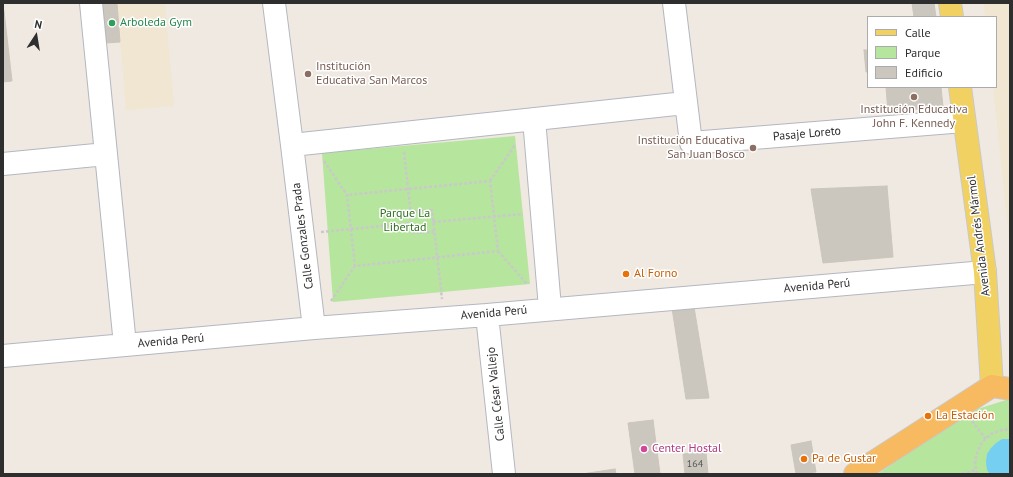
<!DOCTYPE html>
<html>
<head>
<meta charset="utf-8">
<style>
	body { margin:0 }
	#map { position:relative; width:1013px; height:477px; overflow:hidden; background:#efe9e1; font-family:"PT Sans",sans-serif }
	canvas { display:block }
	.frame { position:absolute; inset:0; border:4px solid #2e2e2e; pointer-events:none }
	.legend { position:absolute; left:867px; top:16px; width:130px; height:72px; box-sizing:border-box; background:#fff; border:1px solid #ababab; margin:0; padding:5px 7px; list-style:none; font-size:12px; color:#2e2e2e }
	.legend li { display:flex; align-items:center; gap:8px; height:20px }
	.legend b { width:20px; border:1px solid #ababab }
	.north { position:absolute; left:16px; top:16px; width:40px; height:40px; -webkit-text-stroke:3px #fff; paint-order:stroke; rotate:12deg; font-size:11px; font-weight:700; line-height:16px; text-align:center; color:#2e2e2e }
	.north::after { content:''; display:block; margin:auto; width:14px; height:18px; background:#2e2e2e; clip-path:polygon(50% 0,100% 100%,50% 72%,0 100%) }
</style>
</head>
<body>
<div id="map">
<canvas width="1013" height="477"></canvas>
<div class="frame"></div>
<ul class="legend">
<li><b style="height:5px;background:#f2d163"></b>Calle</li>
<li><b style="height:11px;background:#b6e59e"></b>Parque</li>
<li><b style="height:11px;background:#cbc7bf"></b>Edificio</li>
</ul>
<div class="north">N</div>
</div>
<script>
const context = document.querySelector('canvas').getContext('2d');
context.lineJoin = 'round';
function paint(path, color) {
  context.fillStyle = color;
  context.fill(path, 'evenodd');
}
function toPath(rows) {
  const path = new Path2D();
  for (const r of rows) {
    path.moveTo(r[0], r[1]);
    for (let i = 2; i < r.length; i += 2) path.lineTo(r[i], r[i + 1]);
  }
  return path;
}
function trace(path, color, width, dash) {
  context.strokeStyle = color;
  context.lineWidth = width;
  context.lineCap = dash ? 'butt' : 'round';
  context.setLineDash(dash || []);
  context.stroke(path);
}
function drawText(font, color, halo, rows, align = 'center') {
  context.font = font + ' "PT Sans",sans-serif';
  context.lineWidth = 3;
  context.setLineDash([]);
  context.textBaseline = 'middle';
  context.strokeStyle = halo;
  context.fillStyle = color;
  for (const [text, x, y, turn = 0] of rows) {
    context.save();
    context.translate(x, y);
    context.rotate((+turn || 0) * Math.PI / 180);
    context.textAlign = isNaN(turn) ? turn : align;
    if (halo) context.strokeText(text, 0, 0);
    context.fillText(text, 0, 0);
    context.restore();
  }
}
const education = toPath([
	[117,3,165,3,174,106,126,110],
	[984,3,1010,3,1010,247,993,87,996,87,996,17,985,17]
]);
const green = toPath([
	[515,136,530,284,333,302,322,153],
	[1006,400,1010,400,1010,474,878,474,965,413]
]);
const water = toPath([
	[1002,439,1010,439,1010,474,990,474,987,470,986,462,987,454,991,448,996,443]
]);
const building = toPath([
	[117,3,120,42,106,43,103,4,117,3],
	[912,3,934,3,936,17,914,17,912,3],
	[4,11,12,81,3,82,3,12,4,11],
	[864,50,868,50,868,72,866,72,864,50],
	[886,87,941,87,943,107,888,112,886,87],
	[887,186,893,257,823,263,811,189,887,186],
	[694,307,709,398,686,399,672,308,694,307],
	[653,420,660,474,635,474,628,423,653,420],
	[811,441,816,472,796,474,791,445,811,441],
	[706,452,708,474,685,474,683,454,706,452],
	[615,469,616,474,582,474,615,469]
]);
const path = toPath([
	[404,152,413,233,434,232],
	[324,161,347,195,355,266,498,251,490,181,347,195],
	[490,181,515,145],
	[410,212,432,210,442,299],
	[433,222,523,214],
	[321,232,412,223],
	[498,251,527,284],
	[331,301,355,266],
	[972,421,986,439],
	[962,474,976,470],
	[977,474,975,464,977,453,982,442,991,434,1002,430,1010,429]
]);
const minor = toPath([
	[91,3,125,345],
	[274,3,292,145,314,328],
	[674,3,691,143,964,121],
	[534,119,550,308],
	[292,145,685,103],
	[3,164,106,154],
	[487,315,504,474],
	[3,356,314,328,487,315,985,272]
]);
const primary = toPath([
	[950,3,952,17],
	[960,87,985,272,992,386]
]);
const trunk = toPath([
	[855,474,992,386,1010,389]
]);
const markers = [
	[112,23,4,"#2e9e5b"],
	[308,74,4,"#8d6e63"],
	[914,97,4,"#8d6e63"],
	[753,148,4,"#8d6e63"],
	[626,274,4,"#e8710a"],
	[928,416,4,"#e8710a"],
	[644,449,4,"#d1479c"],
	[804,459,4,"#e8710a"]
];
const numberNames = [
	["164",695,464]
];
const leisureNames = [
	["Arboleda Gym",120,23]
];
const educationNames = [
	["Institución",316,67],
	["Educativa San Marcos",316,81],
	["Institución Educativa",914,110,"center"],
	["John F. Kennedy",914,124,"center"],
	["Institución Educativa",745,141,"right"],
	["San Juan Bosco",745,155,"right"]
];
const streetNames = [
	["Pasaje Loreto",807,134,-5],
	["Calle Gonzales Prada",303,236,-97],
	["Avenida Andrés Mármol",979,236,-97],
	["Avenida Perú",817,286,-5],
	["Avenida Perú",494,313,-5],
	["Avenida Perú",171,341,-5],
	["Calle César Vallejo",496,394,-96]
];
const parkNames = [
	["Parque La",405,214],
	["Libertad",405,228]
];
const foodNames = [
	["Al Forno",634,274],
	["La Estación",936,416],
	["Pa de Gustar",812,459]
];
const hotelNames = [
	["Center Hostal",652,449]
];
paint(education, '#f0e6d1');
paint(green, '#b6e59e');
paint(water, '#75cff0');
paint(building, '#cbc7bf');
trace(building, '#cbc5ba', 1);
trace(minor, '#b4b7c1', 24);
trace(primary, '#c9c9c9', 24);
trace(trunk, '#c9c9c9', 24);
trace(path, '#c9c9c9', 2.5, [3, 2]);
trace(minor, '#fff', 22);
trace(primary, '#f2d163', 22);
trace(trunk, '#f8ba60', 22);
for (const [x, y, r, color] of markers) {
  const dot = new Path2D();
  dot.arc(x, y, r, 0, 2 * Math.PI);
  context.fillStyle = color;
  context.fill(dot);
  trace(dot, '#fff', 1.5);
}
drawText('10px', '#555452', null, numberNames);
drawText('12px', '#27864d', '#fff', leisureNames, 'left');
drawText('12px', '#785e54', '#fff', educationNames, 'left');
drawText('12px', '#2e2e2e', '#fff', streetNames);
drawText('12px', '#2c6e1b', '#fff', parkNames);
drawText('12px', '#c56008', '#fff', foodNames, 'left');
drawText('12px', '#b23c85', '#fff', hotelNames, 'left');
</script>
</body>
</html>
